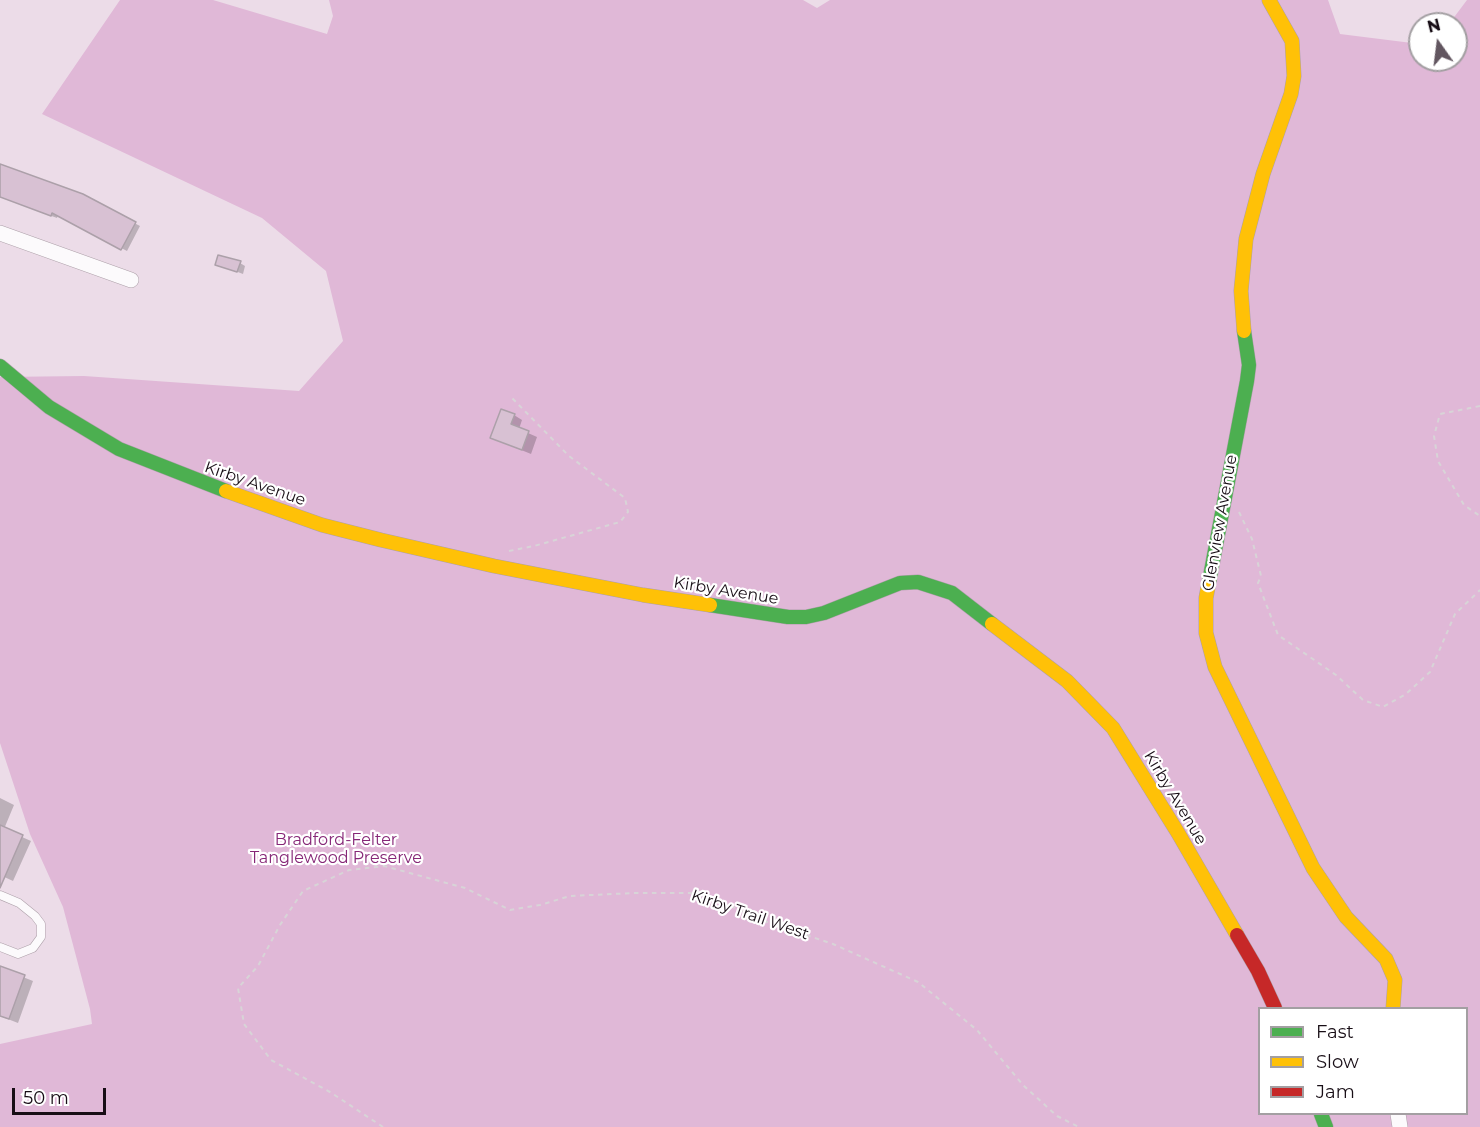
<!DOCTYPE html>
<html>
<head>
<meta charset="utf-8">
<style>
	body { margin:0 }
	#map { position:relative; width:1480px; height:1127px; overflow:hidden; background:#ecdce8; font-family:Montserrat,sans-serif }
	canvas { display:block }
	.legend { position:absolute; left:1258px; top:1007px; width:210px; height:108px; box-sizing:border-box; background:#fff; border:2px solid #a39fa2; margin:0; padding:8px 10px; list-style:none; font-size:18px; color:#180e16 }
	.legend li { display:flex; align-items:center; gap:12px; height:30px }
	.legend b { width:30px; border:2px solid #a39fa2 }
	.north { position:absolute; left:1408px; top:12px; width:60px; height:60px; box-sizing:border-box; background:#fff; border:2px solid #a39fa2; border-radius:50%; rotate:346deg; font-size:16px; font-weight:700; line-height:24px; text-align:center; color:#180e16 }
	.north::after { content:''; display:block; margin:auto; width:21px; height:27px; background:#625660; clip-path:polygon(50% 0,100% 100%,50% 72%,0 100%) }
	.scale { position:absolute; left:12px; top:1088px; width:94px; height:27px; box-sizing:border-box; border:3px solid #180e16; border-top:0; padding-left:8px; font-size:18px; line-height:21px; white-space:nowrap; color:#180e16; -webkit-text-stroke:4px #fff; paint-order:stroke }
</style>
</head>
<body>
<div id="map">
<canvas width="1480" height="1127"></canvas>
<ul class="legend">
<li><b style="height:8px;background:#4caf50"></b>Fast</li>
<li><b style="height:8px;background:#ffc107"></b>Slow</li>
<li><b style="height:8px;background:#c62828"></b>Jam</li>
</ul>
<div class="north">N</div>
<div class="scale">50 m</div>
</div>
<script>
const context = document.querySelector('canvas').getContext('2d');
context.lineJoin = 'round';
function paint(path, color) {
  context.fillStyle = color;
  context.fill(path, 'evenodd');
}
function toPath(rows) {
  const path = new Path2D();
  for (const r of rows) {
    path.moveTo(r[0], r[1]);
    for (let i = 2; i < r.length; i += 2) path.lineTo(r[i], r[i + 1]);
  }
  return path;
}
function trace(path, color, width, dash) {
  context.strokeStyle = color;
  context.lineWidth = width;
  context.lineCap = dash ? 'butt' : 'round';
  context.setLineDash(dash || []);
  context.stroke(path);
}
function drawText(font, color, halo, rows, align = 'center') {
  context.font = font + ' Montserrat,sans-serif';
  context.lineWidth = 4.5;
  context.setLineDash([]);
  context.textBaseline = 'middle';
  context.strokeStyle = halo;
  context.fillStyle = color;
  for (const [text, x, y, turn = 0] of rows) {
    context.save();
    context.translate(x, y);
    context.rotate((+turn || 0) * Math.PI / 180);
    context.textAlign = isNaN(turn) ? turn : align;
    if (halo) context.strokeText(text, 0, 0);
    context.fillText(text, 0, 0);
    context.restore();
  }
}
const green = toPath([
	[120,0,213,0,327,34,333,16,329,0,803,0,817,8,830,0,1328,0,1340,34,1420,44,1420,60,1456,60,1456,24,1449,24,1467,0,1480,0,1480,1127,0,1127,0,1044,92,1024,90,1009,63,907,30,834,0,743,0,377,84,376,299,391,343,341,326,271,262,218,42,114],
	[1260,1008,1466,1008,1466,1114,1260,1114]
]);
const shadow = toPath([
	[0,165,82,196,140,226,127,251,58,215,57,218,0,197],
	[240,263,245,266,243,274,217,264],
	[514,415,522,420,519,429,537,437,531,454,492,438],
	[0,798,14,805,4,829,31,841,13,881,0,875],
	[0,968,33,981,18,1023,0,1016]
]);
const building = toPath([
	[0,164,83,194,136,222,121,250,52,213,51,216,0,197,0,164],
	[218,255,241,261,237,272,215,265,218,255],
	[501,409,515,414,511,424,529,431,522,450,490,438,501,409],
	[0,825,23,835,0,888,0,825],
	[0,966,25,975,9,1019,0,1016,0,966]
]);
const path = toPath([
	[1480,406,1440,414,1434,436,1438,461,1464,505,1480,516],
	[1239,512,1252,539,1261,576,1258,583,1278,635,1336,675,1363,700,1383,707,1406,694,1430,672,1455,614,1480,590],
	[509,551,534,546,620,522,628,512,625,498,569,456,511,397],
	[383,1127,330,1092,271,1060,244,1024,238,988,258,966,280,925,303,891,349,870,384,866,465,888,510,910,540,905,570,896,634,893,690,893,722,902,764,921,833,944,918,982,977,1030,1023,1085,1057,1116,1079,1127]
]);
const lane = toPath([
	[0,895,19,903,35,916,41,924,41,937,33,948,18,954,0,947]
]);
const street = toPath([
	[0,233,131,280],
	[1398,1114,1400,1127]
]);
const fast = toPath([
	[0,366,49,407,119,449,226,491],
	[1209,582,1247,381,1249,365,1244,331],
	[710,605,788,617,806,617,824,613,900,583,918,582,952,593,992,624],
	[1321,1114,1326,1127]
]);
const slow = toPath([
	[1244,331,1241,291,1246,239,1263,174,1291,94,1294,76,1292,41,1269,0],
	[226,491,322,525,381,540,494,566,643,595,710,605],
	[1209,582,1206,598,1206,633,1215,667,1313,868,1346,917,1386,959,1395,980,1393,1008],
	[992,624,1067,681,1113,728,1178,833,1237,935]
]);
const jam = toPath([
	[1237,935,1258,971,1275,1008]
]);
const streetNames = [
	["Kirby Avenue",255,484,19],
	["Glenview Avenue",1220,523,-80],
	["Kirby Avenue",726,591,9],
	["Kirby Avenue",1175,798,59],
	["Kirby Trail West",750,915,19]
];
const parkNames = [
	["Bradford-Felter",336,840],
	["Tanglewood Preserve",336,858]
];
paint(green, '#e0b8d7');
paint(shadow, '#0003');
paint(building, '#d8c1d3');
trace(building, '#aca0a9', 1.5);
trace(lane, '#ada0a9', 9);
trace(street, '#ada0a9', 16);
trace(fast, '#ada0a9', 15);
trace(slow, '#ada0a9', 15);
trace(jam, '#ada0a9', 15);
trace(path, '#d8d4d7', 2, [4.5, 4.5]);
trace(lane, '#fcfafc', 8);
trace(street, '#fcfafc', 15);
trace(fast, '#4caf50', 14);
trace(slow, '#ffc107', 14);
trace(jam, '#c62828', 14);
drawText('16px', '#180e16', '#fff', streetNames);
drawText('16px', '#862777', '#fff', parkNames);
</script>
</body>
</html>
